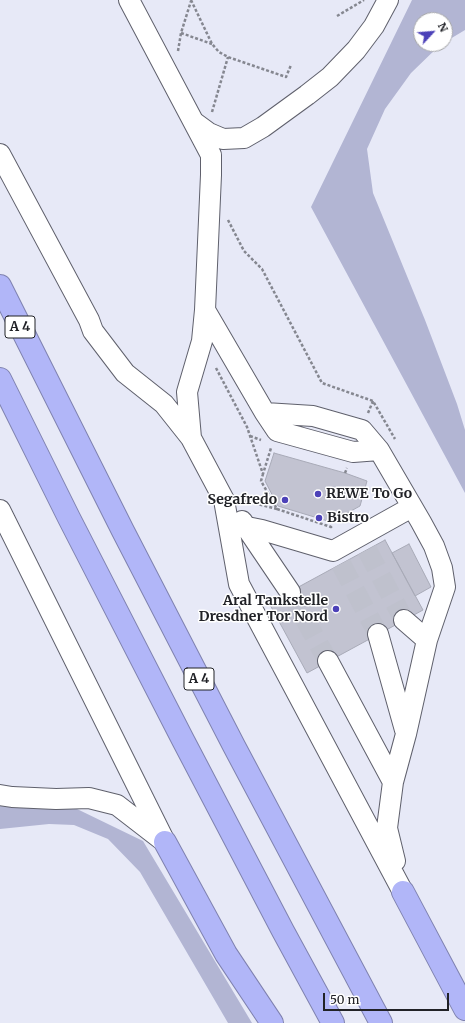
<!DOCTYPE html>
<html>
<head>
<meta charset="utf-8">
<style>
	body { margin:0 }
	#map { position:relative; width:465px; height:1023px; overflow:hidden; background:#e7e9f7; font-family:Merriweather,serif }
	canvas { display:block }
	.north { position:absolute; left:413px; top:12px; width:40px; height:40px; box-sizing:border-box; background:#fff; border:1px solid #a6a7a9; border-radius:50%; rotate:64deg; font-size:11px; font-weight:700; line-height:16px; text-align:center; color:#212227 }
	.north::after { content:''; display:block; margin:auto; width:14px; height:18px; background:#4c41b8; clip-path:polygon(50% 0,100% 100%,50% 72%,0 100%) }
	.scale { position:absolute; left:323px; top:993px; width:126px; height:18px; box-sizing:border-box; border:2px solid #212227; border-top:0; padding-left:5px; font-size:12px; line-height:14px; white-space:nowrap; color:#212227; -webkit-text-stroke:3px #fff; paint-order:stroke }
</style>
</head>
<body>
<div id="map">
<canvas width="465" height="1023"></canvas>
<div class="north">N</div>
<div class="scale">50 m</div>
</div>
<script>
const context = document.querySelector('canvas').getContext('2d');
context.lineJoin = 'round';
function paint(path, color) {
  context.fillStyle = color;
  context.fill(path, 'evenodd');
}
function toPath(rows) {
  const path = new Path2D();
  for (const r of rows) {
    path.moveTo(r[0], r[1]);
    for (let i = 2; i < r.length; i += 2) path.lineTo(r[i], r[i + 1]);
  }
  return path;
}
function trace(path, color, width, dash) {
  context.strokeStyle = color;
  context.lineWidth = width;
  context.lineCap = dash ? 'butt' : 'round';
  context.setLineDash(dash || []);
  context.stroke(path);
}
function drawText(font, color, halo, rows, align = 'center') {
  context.font = font + ' Merriweather,serif';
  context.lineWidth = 3;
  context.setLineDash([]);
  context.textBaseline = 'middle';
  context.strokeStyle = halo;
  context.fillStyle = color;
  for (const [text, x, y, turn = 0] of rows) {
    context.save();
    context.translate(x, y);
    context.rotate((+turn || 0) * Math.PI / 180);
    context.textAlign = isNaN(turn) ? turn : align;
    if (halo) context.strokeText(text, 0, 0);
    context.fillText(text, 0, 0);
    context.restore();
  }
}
const green = toPath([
	[412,0,465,0,465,30,445,42,445,20,421,20,421,44,441,44,411,73,385,109,367,149,373,193,425,320,457,404,465,430,465,493,311,207],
	[0,806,77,809,143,841,252,1023,228,1023,140,872,108,839,74,825,49,824,0,829]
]);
const building = toPath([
	[274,453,345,473,367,481,360,506,331,522,278,506,265,481,274,453],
	[385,540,423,610,307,673,269,603,385,540],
	[409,544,431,587,415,596,392,553,409,544]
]);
const minorTunnel = toPath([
	[367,550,404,620],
	[341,564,378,634],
	[290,592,328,661]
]);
const path = toPath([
	[191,0,212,44,219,52,228,57,286,77,291,65],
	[337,16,364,0],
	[181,33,212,44],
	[178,51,181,33,191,1],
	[212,112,228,57],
	[228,220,244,251,262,269,322,383,373,401,395,439],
	[216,368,247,427,263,474,271,448],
	[368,413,373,401],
	[250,436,261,440],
	[345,473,347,468],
	[245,501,277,509,261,481,263,474],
	[277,509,331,527,332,526]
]);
const minor = toPath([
	[129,0,211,155,211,175,205,310,202,341,187,392,191,438],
	[194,122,209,133,223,139,244,138,263,127,307,95,330,77,356,50,374,26,388,0],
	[0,154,89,320,93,331,125,373,164,404,191,438,224,500,239,584,403,892],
	[205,310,265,413,313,416,362,430,379,450,421,522,434,546,442,568,445,587,427,640,406,734,393,782,387,828,395,861],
	[265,413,277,431,353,452,379,450],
	[0,510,165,842],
	[242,521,290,592],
	[247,527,262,530,333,551,412,507],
	[404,620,427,640],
	[378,634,405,730],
	[328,661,393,782],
	[0,795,12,797,56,799,89,798,117,805,161,839]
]);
const highway = toPath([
	[0,286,123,531,234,746,381,1023],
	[0,379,69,518,183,740,283,931,333,1023],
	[165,842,226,954,272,1023],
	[403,892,465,1009]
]);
const markers = [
	[318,494,4,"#4c41b8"],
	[285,500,4,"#4c41b8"],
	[319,518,4,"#4c41b8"],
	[336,609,4,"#4c41b8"]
];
const shields = [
	[20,327,30],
	[199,679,30]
];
const shieldNames = [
	["A 4",20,327],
	["A 4",199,679]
];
const poiNames = [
	["REWE To Go",326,494],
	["Segafredo",277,500,"right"],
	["Bistro",327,518],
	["Aral Tankstelle",328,601,"right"],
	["Dresdner Tor Nord",328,617,"right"]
];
paint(green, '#b2b5d3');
paint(building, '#c2c3d1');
trace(building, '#a8aab7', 1);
trace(minorTunnel, '#bfc1cd', 20, [20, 10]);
trace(minor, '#5f606c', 22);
trace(highway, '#7f82af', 24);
trace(path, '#858790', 2.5, [3, 2]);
trace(minor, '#fff', 20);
trace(highway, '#b1b6f8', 22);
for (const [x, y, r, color] of markers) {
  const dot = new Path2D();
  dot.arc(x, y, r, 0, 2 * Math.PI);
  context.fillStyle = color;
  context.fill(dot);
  trace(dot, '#fff', 1.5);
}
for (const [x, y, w] of shields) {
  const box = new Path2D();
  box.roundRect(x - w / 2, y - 11, w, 22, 3);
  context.fillStyle = '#fff';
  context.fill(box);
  trace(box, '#212227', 1);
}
drawText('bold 13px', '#212227', null, shieldNames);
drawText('bold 14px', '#212227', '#fff', poiNames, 'left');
</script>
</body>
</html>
